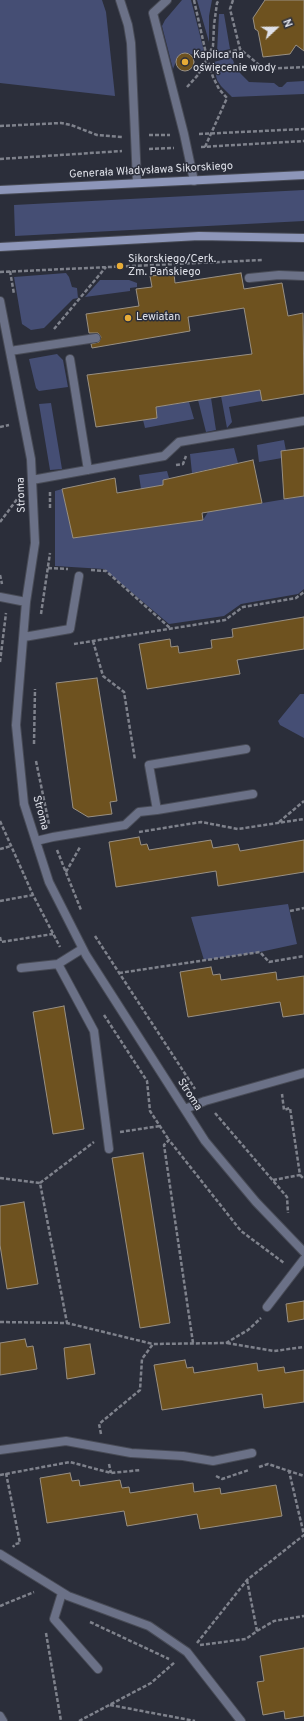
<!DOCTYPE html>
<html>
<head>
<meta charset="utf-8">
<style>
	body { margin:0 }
	#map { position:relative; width:304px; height:1721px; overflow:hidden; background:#2b2e3a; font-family:Overpass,sans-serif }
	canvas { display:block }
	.north { position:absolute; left:256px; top:8px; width:40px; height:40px; -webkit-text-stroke:3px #2b2e3a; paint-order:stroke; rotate:68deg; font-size:11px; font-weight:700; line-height:16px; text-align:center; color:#dfe1e9 }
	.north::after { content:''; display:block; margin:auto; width:14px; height:18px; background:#dfe1e9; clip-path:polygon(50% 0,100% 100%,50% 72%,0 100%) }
</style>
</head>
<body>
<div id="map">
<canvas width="304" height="1721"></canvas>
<div class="north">N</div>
</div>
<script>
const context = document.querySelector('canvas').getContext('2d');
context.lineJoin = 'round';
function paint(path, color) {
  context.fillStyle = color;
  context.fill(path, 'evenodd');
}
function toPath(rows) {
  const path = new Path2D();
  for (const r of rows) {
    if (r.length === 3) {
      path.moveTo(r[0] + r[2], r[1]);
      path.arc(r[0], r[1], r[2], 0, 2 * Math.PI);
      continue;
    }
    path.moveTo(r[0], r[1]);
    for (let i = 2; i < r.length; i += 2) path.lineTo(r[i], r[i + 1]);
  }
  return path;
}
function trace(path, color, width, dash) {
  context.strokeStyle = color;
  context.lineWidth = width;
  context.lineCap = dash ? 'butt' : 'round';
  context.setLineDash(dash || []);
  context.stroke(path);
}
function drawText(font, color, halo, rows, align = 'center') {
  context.font = font + ' Overpass,sans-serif';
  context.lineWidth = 3;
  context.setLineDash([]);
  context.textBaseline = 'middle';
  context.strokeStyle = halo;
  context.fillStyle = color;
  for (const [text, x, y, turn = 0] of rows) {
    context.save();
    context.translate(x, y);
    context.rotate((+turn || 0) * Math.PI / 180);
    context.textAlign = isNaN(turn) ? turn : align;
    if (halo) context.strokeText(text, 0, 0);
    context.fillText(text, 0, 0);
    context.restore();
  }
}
const green = toPath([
	[0,0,102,0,106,12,115,96,0,83],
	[182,0,191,0,205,55,200,57,188,53,180,55,177,59,173,69,162,26,165,20],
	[197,0,212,0,209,16,209,42],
	[219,14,224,14,230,49,217,52],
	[232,57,234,63,240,73,249,82,274,83,279,87,282,87,287,82,304,81,304,94,232,97,221,86,217,80,214,67,214,62],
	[304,190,304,221,15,236,14,205],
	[66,273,69,277,72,287,77,288,78,298,73,299,44,328,31,330,22,324,14,277],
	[100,280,129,280,137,283,137,287,130,288,130,291,85,297],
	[57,354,63,360,68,387,39,391,36,388,29,359],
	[260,390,262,401,229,407,232,422,227,428,221,396],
	[211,398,216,430,206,432,198,400],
	[189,402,194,419,145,428,143,420,157,418,156,407],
	[51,403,62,469,50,470,39,404],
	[284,440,286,451,282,458,259,462,257,445],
	[234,448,238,463,192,473,190,454],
	[167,471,169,478,163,480,163,485,141,489,139,475],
	[62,489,73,538,203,520,208,512,304,496,304,589,298,594,241,604,224,616,169,624,104,569,55,566,55,491],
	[300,694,304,694,304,738,280,725,278,721],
	[288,904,297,944,260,952,204,960,191,917]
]);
const building = toPath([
	[265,0,304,0,304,51,296,45,290,54,263,57,258,31,255,29,253,18,265,0],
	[185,62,9],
	[241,273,244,289,282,283,288,316,303,313,304,394,262,401,260,390,156,407,157,418,96,427,87,375,252,354,244,308,188,317,190,331,92,348,91,344,99,342,101,337,98,333,89,333,86,314,139,306,136,289,152,287,150,276,174,274,175,283,241,273],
	[304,448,304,496,284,499,281,451,304,448],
	[253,460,262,503,202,513,203,520,73,538,62,489,115,478,117,493,163,485,163,480,253,460],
	[304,617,304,649,237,660,240,674,147,689,139,644,170,639,171,647,178,646,179,653,212,648,211,640,233,637,232,629,304,617],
	[97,678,117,801,110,802,112,814,88,817,73,808,56,683,97,678],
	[139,837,141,845,147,844,149,850,211,840,213,848,238,844,240,851,304,840,304,872,218,886,216,871,116,887,109,842,139,837],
	[211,967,213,975,220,974,221,980,276,972,277,980,304,976,304,1014,283,1017,280,1002,188,1017,180,972,211,967],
	[64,1006,84,1129,53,1134,33,1012,64,1006],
	[143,1153,170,1323,140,1328,112,1158,143,1153],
	[24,1202,38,1284,7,1289,0,1245,0,1206,24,1202],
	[304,1301,304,1319,288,1322,286,1304,304,1301],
	[25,1339,27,1347,33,1346,37,1369,0,1375,0,1343,25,1339],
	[90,1344,95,1374,67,1379,64,1348,90,1344],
	[185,1360,187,1368,193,1367,194,1373,257,1363,258,1371,284,1367,285,1373,304,1370,304,1402,264,1408,262,1394,162,1410,154,1365,185,1360],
	[70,1473,72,1481,79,1480,80,1486,120,1480,122,1488,129,1487,130,1493,193,1483,194,1492,220,1488,221,1494,276,1485,282,1516,200,1529,197,1514,127,1526,124,1511,47,1523,40,1478,70,1473],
	[304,1648,304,1716,285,1719,284,1711,263,1715,257,1682,264,1681,260,1656,304,1648]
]);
const path = toPath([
	[194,0,207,58,213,46,214,25,217,3,219,0],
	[233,0,230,9,240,49,264,69,304,67],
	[187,87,198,75,207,59],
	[0,126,61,123,71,125,97,135,122,137],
	[199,134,304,129],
	[149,135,170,135],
	[201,147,304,141],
	[205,147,227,98,219,89,213,77,207,58,240,49],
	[149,149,174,148],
	[0,159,122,151],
	[10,271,14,294],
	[0,272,263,260],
	[54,329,106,267],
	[0,427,9,425],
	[176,465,183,464,186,456],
	[50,508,50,491],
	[0,522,18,498],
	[48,568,68,569],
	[91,570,106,571,170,628],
	[0,575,2,584],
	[41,614,50,553],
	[93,641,103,676,124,692,135,760],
	[74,644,225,620,243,607,296,598,304,592],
	[0,662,6,613],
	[34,744,35,689],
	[36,761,49,824],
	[0,821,33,895,60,947],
	[279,822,304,801],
	[139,832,201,822,238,829,304,819],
	[0,849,11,846],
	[57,850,81,910],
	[66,872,80,847],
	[0,901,33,895],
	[290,911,304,908],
	[95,936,195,1089],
	[0,937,1,942,53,934],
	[119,973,260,952,269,962,304,956],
	[104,1015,147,1081,150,1111,169,1140],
	[215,1113,287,1197,288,1213],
	[120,1132,160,1126],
	[300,1175,304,1179],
	[0,1178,40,1183,67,1323],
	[273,1180,300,1175,290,1108,284,1110,282,1094],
	[40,1183,94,1142],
	[0,1322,67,1323,153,1344],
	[193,1343,164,1145,169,1140,241,1231,284,1263],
	[227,1343,274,1351,304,1347],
	[101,1434,99,1424,140,1390,142,1359,153,1344,226,1343,248,1330,261,1318],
	[109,1464,111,1473],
	[259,1467,268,1464,304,1476],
	[6,1473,20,1543,15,1544,13,1547],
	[0,1475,70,1462,111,1473,141,1470],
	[216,1476,222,1479,249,1470],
	[0,1606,34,1592],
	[90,1622,169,1659],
	[257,1631,274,1621,304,1616],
	[46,1633,61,1721],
	[197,1643,247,1580,304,1535,289,1471],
	[200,1645,246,1639,257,1631,247,1580],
	[110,1705,195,1721],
	[79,1721,151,1683,175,1662]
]);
const lane = toPath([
	[120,0,128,25,131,43,137,182],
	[167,0,153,13,184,134,194,181]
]);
const street = toPath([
	[249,278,279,275,304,276],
	[0,301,31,459,35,543,26,602,16,725,24,804,49,882,86,955,205,1141,256,1202,304,1252],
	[10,351,96,338],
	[70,359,88,470],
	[32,480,164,456,179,442,304,421],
	[0,597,26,602],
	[24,637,70,629,79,576],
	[157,810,253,794],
	[36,841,53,837,125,825,139,812,157,810,149,765,246,749],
	[58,964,94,1031,109,1149],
	[21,968,58,964,82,949],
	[185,1109,205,1101,304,1073],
	[267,1307,304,1259],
	[0,1450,66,1441,131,1453,183,1456,213,1461,252,1453],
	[0,1554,68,1596,149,1626,187,1652,241,1721],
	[62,1593,54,1619,98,1669],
	[0,1716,3,1721]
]);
const secondary = toPath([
	[0,190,304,175],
	[0,247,199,236,304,238]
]);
const markers = [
	[185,62,4,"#e8ac37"],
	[120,266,4,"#e8ac37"],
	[128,318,4,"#e8ac37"]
];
const poiNames = [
	["Kaplica na",193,56],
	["oświęcenie wody",193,69],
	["Sikorskiego/Cerk.",128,260],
	["Zm. Pańskiego",128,273],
	["Lewiatan",136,318]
];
const streetNames = [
	["Generała Władysława Sikorskiego",151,171,-3],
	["Stroma",22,495,-92],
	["Stroma",40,813,75],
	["Stroma",189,1095,57]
];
paint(green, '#454e74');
paint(building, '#6e521f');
trace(building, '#999083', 1);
trace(lane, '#484b56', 10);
trace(street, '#484b56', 10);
trace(secondary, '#484b56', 10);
trace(path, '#7f828c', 2.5, [4, 2]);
trace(lane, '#6b7187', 8);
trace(street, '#6b7187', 8);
trace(secondary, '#8d96b9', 8);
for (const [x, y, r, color] of markers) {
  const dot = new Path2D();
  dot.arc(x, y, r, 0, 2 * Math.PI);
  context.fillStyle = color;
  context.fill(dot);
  trace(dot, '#2b2e3a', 1.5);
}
drawText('11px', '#dfe1e9', '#2b2e3a', poiNames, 'left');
drawText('11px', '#dfe1e9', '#2b2e3a', streetNames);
</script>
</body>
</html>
